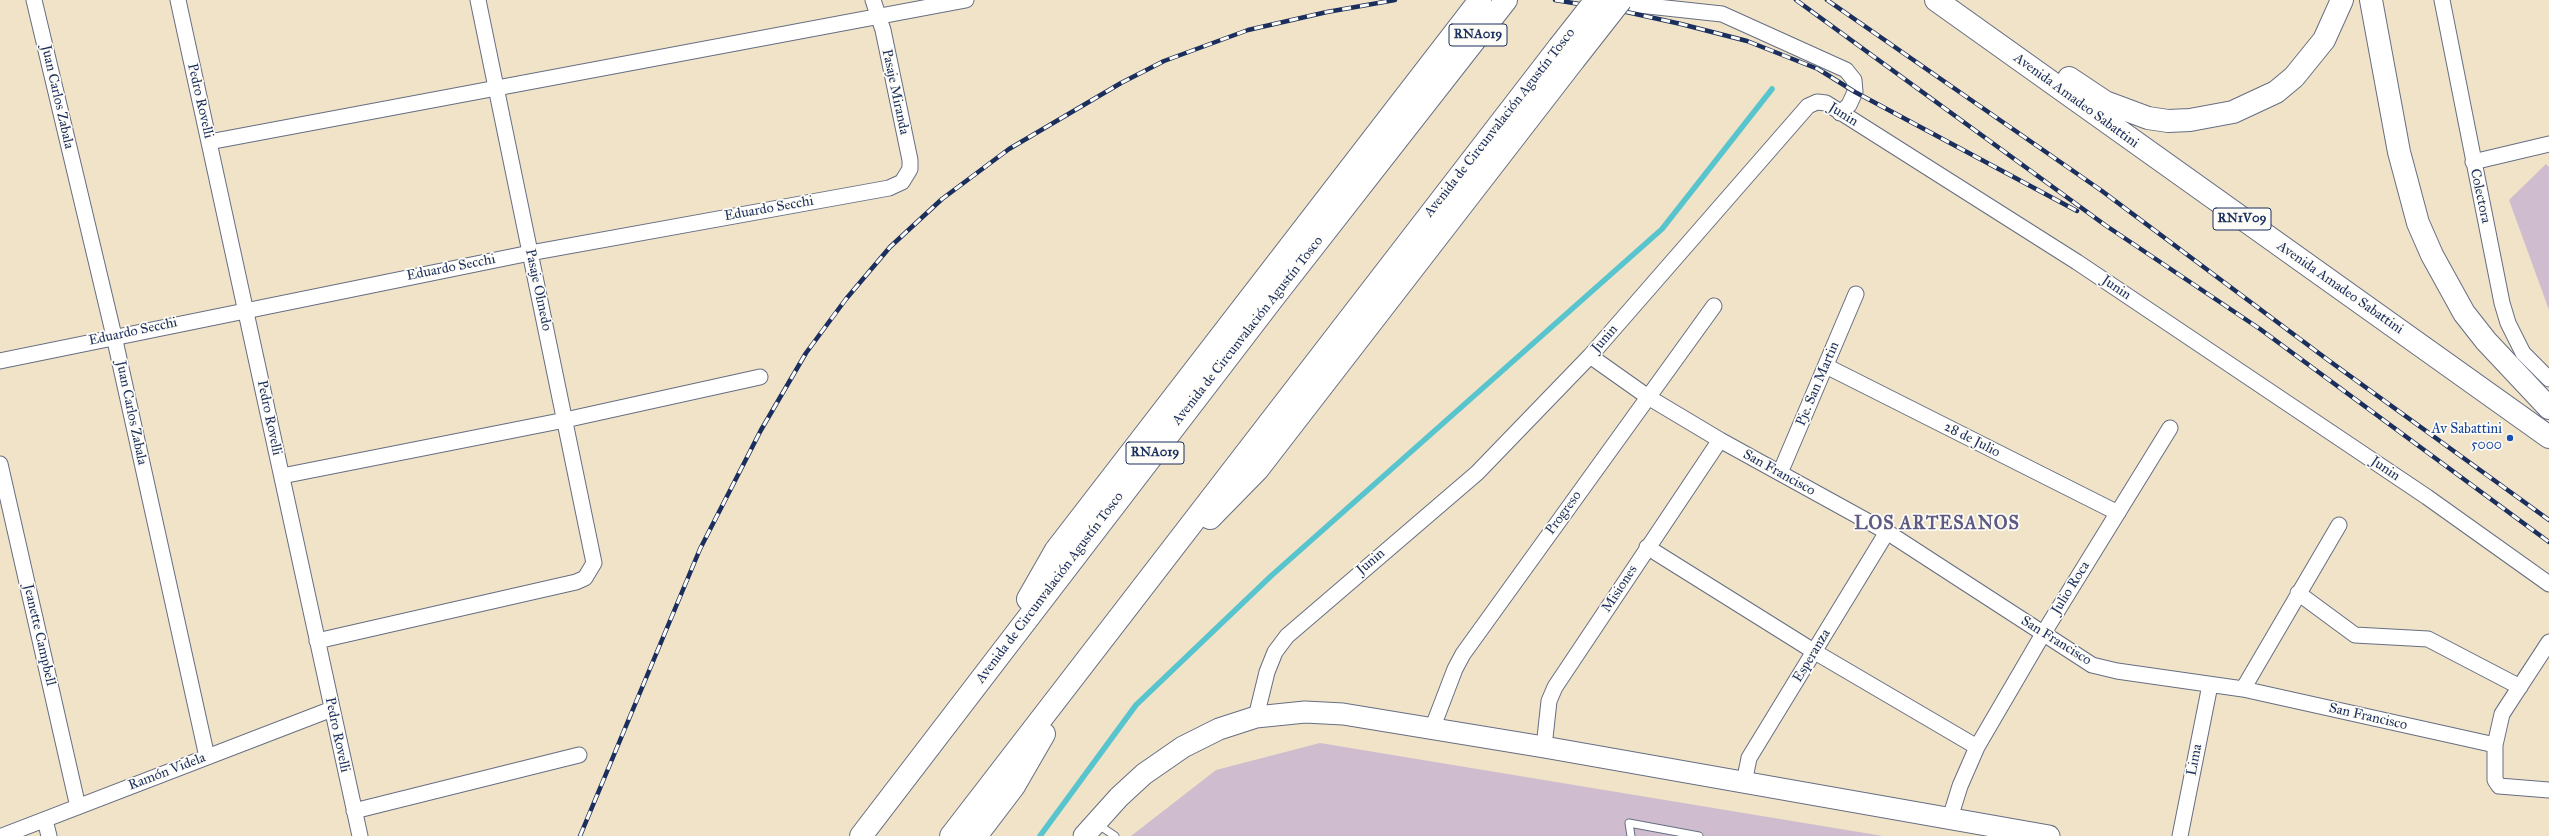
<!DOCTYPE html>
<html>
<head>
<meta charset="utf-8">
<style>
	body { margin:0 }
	canvas { display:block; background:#f1e3c7 }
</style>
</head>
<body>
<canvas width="2549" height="836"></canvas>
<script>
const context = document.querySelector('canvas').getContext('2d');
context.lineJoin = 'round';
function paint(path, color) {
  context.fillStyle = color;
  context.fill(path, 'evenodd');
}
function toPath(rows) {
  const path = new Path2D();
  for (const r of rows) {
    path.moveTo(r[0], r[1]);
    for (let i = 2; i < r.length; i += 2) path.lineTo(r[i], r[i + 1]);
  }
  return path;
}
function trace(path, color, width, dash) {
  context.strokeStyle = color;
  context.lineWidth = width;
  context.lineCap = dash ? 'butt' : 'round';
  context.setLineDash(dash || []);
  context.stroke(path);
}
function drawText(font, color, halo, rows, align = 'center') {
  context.font = font + ' "IM FELL Great Primer",serif';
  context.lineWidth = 3.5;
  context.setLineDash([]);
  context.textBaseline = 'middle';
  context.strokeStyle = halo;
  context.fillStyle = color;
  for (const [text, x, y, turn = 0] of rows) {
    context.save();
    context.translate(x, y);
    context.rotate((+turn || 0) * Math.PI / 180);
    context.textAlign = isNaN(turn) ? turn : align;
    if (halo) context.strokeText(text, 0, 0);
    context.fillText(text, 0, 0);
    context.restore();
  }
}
const industrial = toPath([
	[2546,164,2549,167,2549,310,2509,200],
	[1320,743,1883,836,1131,836,1216,770]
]);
const stream = toPath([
	[1040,836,1136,705,1271,576,1662,229,1772,89]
]);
const service = toPath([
	[1097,824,1115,836],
	[1631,836,1629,823,1699,836]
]);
const minor = toPath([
	[34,0,114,336,207,757],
	[178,0,360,836],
	[2442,0,2502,303,2508,323,2523,353,2549,379],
	[1611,2,1722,14,1846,70,1854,80,1855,92,1849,105,1840,113],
	[209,142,966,0],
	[2473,162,2549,144],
	[1590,356,1648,397,1720,440,1887,532,2092,665,2117,671,2243,689,2495,745,2495,780,2499,786,2549,790],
	[0,361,530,253,889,188,902,182,910,169,910,160,883,30,873,0],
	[1826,366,2118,513],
	[0,464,78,807],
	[1780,473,1856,294],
	[282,476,565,420,760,377],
	[1647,547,1815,652,1977,747],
	[2298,593,2355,635,2428,639,2520,687],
	[317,641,576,582,585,578,594,563,478,0],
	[2243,689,2339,525],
	[1256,717,1267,672,1275,652,1287,636,1477,473,1590,356,1808,106,1817,102,1826,103,2077,262,2427,497,2549,584],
	[1432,729,1455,669,1463,654,1714,306],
	[2495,745,2502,714,2549,642],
	[1544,747,1549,701,1555,687,1720,440],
	[1744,783,1749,758,1887,532],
	[354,811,579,755],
	[1950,818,1960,786,1977,747,2043,634,2170,428],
	[45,820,49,836],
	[2,836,332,709],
	[2180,836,2210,685]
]);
const secondary = toPath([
	[1084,836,1119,797,1144,774,1183,747,1219,729,1256,717,1305,712,1343,714,1544,747,2049,836]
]);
const primary = toPath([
	[1936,0,2549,437],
	[2371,0,2399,152,2418,223,2432,255,2464,313,2486,341,2549,408],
	[2069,78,2105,102,2148,118,2168,121,2190,120,2233,112,2276,92,2294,77,2324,40,2342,0]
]);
const motorway = toPath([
	[1210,518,1258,469,1574,60],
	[1028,599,1056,550,1480,0],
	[861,836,1274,297,1506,0],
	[951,836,1559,47],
	[976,836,1014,786,1044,734]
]);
const rail = toPath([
	[1555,0,1622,11,1681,24,1747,41,1818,69,1855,92,2077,211],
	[1796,0,2105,225,2260,329,2549,542],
	[1827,0,2102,191,2328,360,2549,520],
	[580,836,700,549,761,430,806,353,846,299,890,247,942,199,1009,149,1121,83,1164,61,1248,30,1327,12,1395,0]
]);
const motorwayBridge = toPath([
	[1559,47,1596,0],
	[1574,60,1621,0]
]);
const markers = [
	[2510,438,4,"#1a4fb4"]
];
const shields = [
	[1478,35,58],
	[2242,219,58],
	[1155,453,58]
];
const shieldNames = [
	["RNA019",1478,35],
	["RN1V09",2242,219],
	["RNA019",1155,453]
];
const streetNames = [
	["Pasaje Miranda",895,92,78],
	["Juan Carlos Zabala",57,97,77],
	["Pedro Rovelli",200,101,77],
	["Avenida Amadeo Sabattini",2076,101,36],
	["Junin",1843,115,32],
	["Avenida de Circunvalación Agustín Tosco",1500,123,-52],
	["Colectora",2480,196,78],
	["Eduardo Secchi",769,209,-10],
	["Eduardo Secchi",451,268,-11],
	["Junin",2116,288,34],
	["Avenida Amadeo Sabattini",2340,288,35],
	["Pasaje Olmedo",538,290,78],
	["Avenida de Circunvalación Agustín Tosco",1248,331,-52],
	["Eduardo Secchi",133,332,-12],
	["Junin",1605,339,-49],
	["Pje. San Martin",1818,384,-67],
	["Juan Carlos Zabala",131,413,78],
	["Pedro Rovelli",269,418,78],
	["28 de Julio",1972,440,27],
	["Junin",2385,469,34],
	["San Francisco",1779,473,29],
	["Progreso",1564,513,-54],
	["Junin",1371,562,-40],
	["Avenida de Circunvalación Agustín Tosco",1050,588,-53],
	["Julio Roca",2071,588,-58],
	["Misiones",1620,589,-57],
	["Jeanette Campbell",39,635,77],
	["San Francisco",2056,641,32],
	["Esperanza",1812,656,-59],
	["San Francisco",2368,717,13],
	["Pedro Rovelli",337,735,78],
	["Lima",2195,760,-79],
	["Ramón Videla",167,772,-21]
];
const transitNames = [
	["Av Sabattini",2502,430],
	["5000",2502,446]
];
const districtNames = [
	["LOS ARTESANOS",1937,525]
];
paint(industrial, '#cfbdcf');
trace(stream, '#57c4ce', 5.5);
trace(service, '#666e83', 9);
trace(minor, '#666e83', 17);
trace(secondary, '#666e83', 23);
trace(primary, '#666e83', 24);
trace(motorway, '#666e83', 24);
trace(service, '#fff', 7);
trace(minor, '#fff', 15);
trace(secondary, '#fff', 21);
trace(primary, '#fff', 22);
trace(motorway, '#fff', 22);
trace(rail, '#1b2f5e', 4.5);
trace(rail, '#fdfcf7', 3, [9]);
trace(motorwayBridge, '#666e83', 24, []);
trace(motorwayBridge, '#fff', 22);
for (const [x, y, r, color] of markers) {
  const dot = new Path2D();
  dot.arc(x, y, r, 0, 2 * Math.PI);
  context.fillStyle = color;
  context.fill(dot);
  trace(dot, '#fdfcf7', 1.5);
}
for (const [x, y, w] of shields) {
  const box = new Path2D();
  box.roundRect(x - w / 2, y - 11, w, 22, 3);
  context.fillStyle = '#fdfcf7';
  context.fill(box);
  trace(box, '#1b2f5e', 1);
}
drawText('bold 13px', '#1b2f5e', null, shieldNames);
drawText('14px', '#1b2f5e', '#fdfcf7', streetNames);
drawText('14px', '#164399', '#fdfcf7', transitNames, 'right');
context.letterSpacing = '1px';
drawText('bold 18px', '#5d5a84', '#fdfcf7', districtNames);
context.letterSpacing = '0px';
</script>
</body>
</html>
